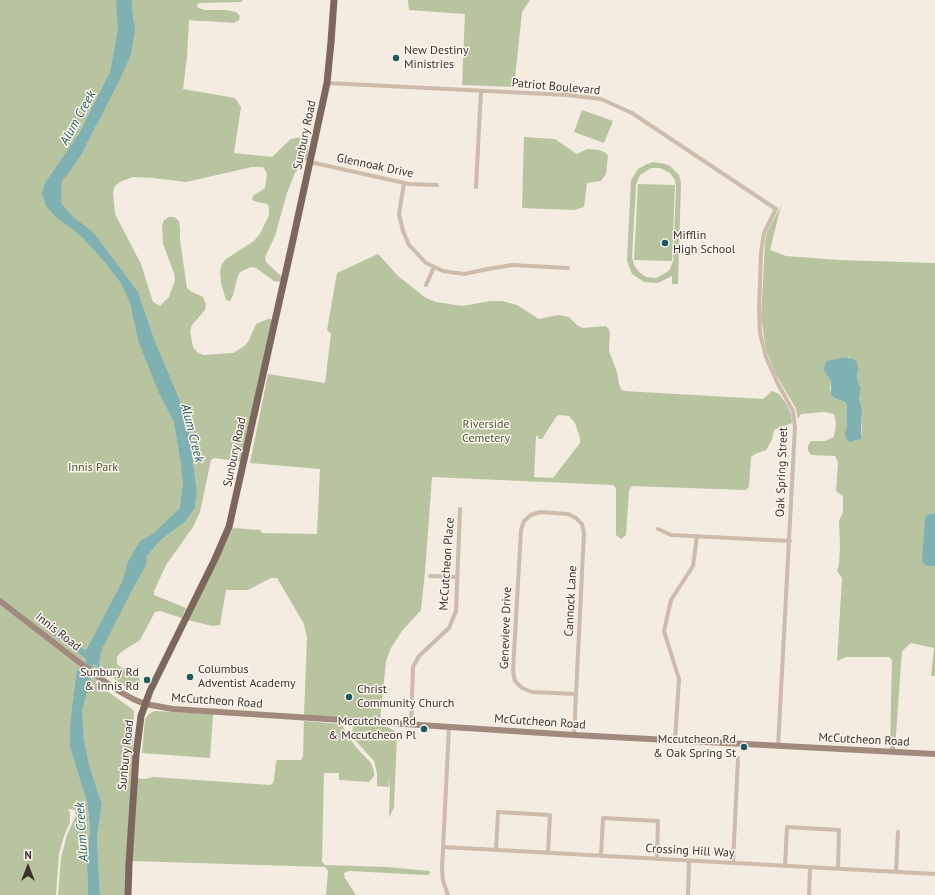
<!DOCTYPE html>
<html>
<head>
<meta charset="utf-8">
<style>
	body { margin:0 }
	#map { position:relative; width:935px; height:895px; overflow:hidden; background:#f4ebe1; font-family:"PT Sans",sans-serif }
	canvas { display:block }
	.north { position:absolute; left:8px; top:847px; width:40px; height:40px; -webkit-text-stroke:3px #fbf5ee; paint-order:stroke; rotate:0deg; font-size:11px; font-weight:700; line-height:16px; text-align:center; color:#3b302b }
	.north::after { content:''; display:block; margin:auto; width:14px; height:18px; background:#3b302b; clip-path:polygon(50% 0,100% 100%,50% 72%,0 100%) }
</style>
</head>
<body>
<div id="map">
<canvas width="935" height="895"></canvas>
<div class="north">N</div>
</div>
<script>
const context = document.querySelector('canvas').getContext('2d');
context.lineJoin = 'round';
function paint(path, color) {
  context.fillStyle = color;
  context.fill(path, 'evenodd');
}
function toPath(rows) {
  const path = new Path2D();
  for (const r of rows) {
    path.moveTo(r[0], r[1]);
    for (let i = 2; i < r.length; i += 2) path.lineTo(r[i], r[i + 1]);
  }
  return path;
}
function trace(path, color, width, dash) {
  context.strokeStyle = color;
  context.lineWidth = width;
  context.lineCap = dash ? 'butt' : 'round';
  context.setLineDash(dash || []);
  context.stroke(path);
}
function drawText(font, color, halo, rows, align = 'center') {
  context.font = font + ' "PT Sans",sans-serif';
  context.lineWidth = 3;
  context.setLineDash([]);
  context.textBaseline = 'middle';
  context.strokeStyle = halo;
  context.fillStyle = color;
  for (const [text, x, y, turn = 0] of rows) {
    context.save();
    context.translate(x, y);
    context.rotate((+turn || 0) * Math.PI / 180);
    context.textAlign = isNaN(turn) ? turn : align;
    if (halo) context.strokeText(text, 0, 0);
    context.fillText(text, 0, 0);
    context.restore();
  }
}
const green = toPath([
	[0,0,129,0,135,28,132,9,132,0,243,0,241,2,200,3,197,4,198,8,205,10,226,10,236,12,240,16,239,20,234,23,206,21,198,21,189,20,187,57,183,89,235,98,241,107,234,153,272,157,291,139,301,137,306,139,308,151,307,159,295,173,287,193,275,236,265,257,266,262,281,276,281,280,280,282,274,281,256,268,251,267,240,272,238,276,233,295,230,301,226,300,221,283,220,271,222,264,226,259,254,241,261,232,269,215,269,210,268,204,257,202,252,200,253,196,265,188,267,173,263,167,252,167,186,182,153,178,133,177,120,182,115,186,113,192,115,214,141,264,153,302,160,306,169,297,175,280,174,273,163,244,162,226,164,220,169,217,174,217,179,221,180,229,180,240,187,288,192,292,203,297,206,304,205,310,192,325,190,331,193,347,198,353,203,355,233,353,243,347,248,342,256,324,268,319,271,319,272,321,243,462,214,458,211,460,200,512,193,527,166,565,154,591,154,595,186,608,182,618,160,611,155,612,140,640,121,652,117,657,117,664,121,667,132,672,139,677,140,682,139,688,136,691,132,691,113,678,101,666,96,683,132,709,134,711,132,781,126,895,100,895,97,837,102,804,93,777,88,811,90,827,87,864,88,895,58,895,61,858,64,846,67,835,76,815,75,810,68,809,70,813,70,822,64,836,59,854,56,895,0,895],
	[97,125,82,154,69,173,62,181,61,195,58,166,74,142,77,142],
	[138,292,155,341,187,417,197,491,195,508,185,522,162,539,147,556,121,610,135,562,182,513,192,486,163,374],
	[408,0,530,0,522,12,514,87,462,85,465,14,409,10],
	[582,110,613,121,604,143,574,132],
	[524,137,555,139,577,154,587,149,599,150,606,153,608,156,606,174,601,181,587,183,584,207,574,210,522,208],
	[653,162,665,164,670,166,679,175,681,183,678,284,672,284,672,276,658,283,644,282,632,274,627,261,631,180,638,169,647,164],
	[651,168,660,168,670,173,675,180,676,189,673,261,670,269,667,272,656,278,646,277,639,272,634,265,632,257,636,185,640,175],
	[638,184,675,185,672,261,634,260],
	[781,206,770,250,786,256,839,260,935,263,935,513,931,514,927,566,935,566,935,676,931,676,934,648,911,643,902,651,895,749,890,749,892,660,889,657,846,657,837,661,842,578,837,571,839,564,840,546,839,521,843,512,843,496,836,491,838,462,835,456,811,455,808,451,808,446,811,441,825,441,834,437,836,424,834,414,824,412,801,414,798,419,796,409,791,400,775,373,766,350,761,317,765,243,767,232],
	[846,357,850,357,858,370,857,379,861,389,859,399,862,408,862,432,860,439,855,441,845,433,847,426,847,406,845,402,834,398,830,390,831,381,829,376,831,360,836,360],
	[378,254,381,257,398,276,426,298,436,302,462,306,491,301,502,301,517,305,539,319,558,315,569,317,577,325,582,328,606,326,609,329,610,334,609,351,617,372,619,384,621,389,624,391,763,399,772,391,779,394,787,405,791,414,792,423,774,430,772,440,766,450,755,454,751,457,749,487,745,490,632,486,629,490,626,535,621,539,616,535,616,488,613,485,432,477,425,572,421,610,402,631,391,648,386,661,380,720,304,715,307,638,304,624,277,578,271,578,248,590,226,590,220,625,212,626,188,620,227,541,233,528,260,530,262,533,317,534,320,469,250,463,268,374,325,383,331,334,327,330,337,273],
	[559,415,569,416,575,423,580,438,580,443,553,478,534,477,536,435,539,439,542,439,556,417],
	[155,711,213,714,210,758,142,753,145,719,150,713],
	[304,721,341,724,355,746,371,763,374,771,374,776,369,782,339,780,339,773,324,773,322,862,325,865,387,867,429,871,430,873,428,875,349,871,344,873,345,878,356,895,326,895,328,871,325,867,131,861,137,778,145,779,153,777,270,785,273,783,274,779,276,762,277,760,301,760,303,756],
	[354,724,387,727,395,731,397,735,394,807,389,818,390,787,388,776,389,787,377,786,377,773,374,761,353,738,352,731]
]);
const water = toPath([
	[116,0,132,0,132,9,135,28,131,54,121,77,82,154,69,173,62,181,61,203,73,217,93,232,138,292,155,341,187,417,197,491,195,508,185,522,162,539,147,556,146,565,131,592,101,651,99,665,113,678,52,634,67,639,85,650,88,647,122,582,128,562,140,541,153,534,180,508,183,483,181,464,174,422,159,393,139,343,130,303,121,283,103,260,83,238,71,228,58,219,46,206,42,193,45,183,79,134,110,72,118,30],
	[846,357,853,359,857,362,858,370,857,379,861,389,859,399,862,408,861,439,850,442,846,439,845,433,847,426,847,406,845,402,834,398,831,394,831,381,824,370,825,364,827,361],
	[935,513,935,566,927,566,924,564,922,561,925,519,927,515],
	[77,669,90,680,82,711,84,740,89,765,102,804,97,837,100,895,88,895,87,864,90,827,87,801,70,747,70,728,72,708]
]);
const river = toPath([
	[84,687,92,651]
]);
const minor = toPath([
	[327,83,567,95,601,99,632,113,776,209,764,233,761,252,759,310,760,333,766,357,777,382,793,411,795,427,778,747],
	[310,162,409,184,437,185],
	[404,183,399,214,403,231,409,245,426,263,443,271,464,274,488,269,512,265,568,268],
	[476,187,481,91],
	[426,285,434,267],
	[658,529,671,535,790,541],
	[430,576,457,577],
	[411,724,413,667,419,656,449,628,456,611,460,509],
	[574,735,576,694,584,533,582,524,576,518,568,514,540,512,531,515,524,521,521,530,513,671,515,681,522,688,532,692,576,694],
	[675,741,679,679,664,631,671,600,693,566,697,536],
	[443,847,935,874],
	[496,849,498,812,550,815,548,852],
	[601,856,603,818,658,821,657,859],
	[733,863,738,758],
	[785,866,787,827,839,830,838,869],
	[896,872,898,832],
	[448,895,443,881,442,869,449,727],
	[688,895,689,861],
	[809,895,810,868]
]);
const secondary = toPath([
	[0,601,101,679,117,690,133,699,145,704,173,709,574,735,935,754]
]);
const primary = toPath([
	[128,895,129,864,136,755,141,716,150,691,215,559,229,527,291,249,327,83,331,42,334,0]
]);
const markers = [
	[396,58,4,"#1f5a5e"],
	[665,243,4,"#1f5a5e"],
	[190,677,4,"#1f5a5e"],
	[147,680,4,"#1f5a5e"],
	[349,697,4,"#1f5a5e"],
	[424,729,4,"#1f5a5e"],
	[744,747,4,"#1f5a5e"]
];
const poiNames = [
	["New Destiny",404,51],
	["Ministries",404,65],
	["Mifflin",673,236],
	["High School",673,250],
	["Columbus",198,670],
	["Adventist Academy",198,684],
	["Sunbury Rd",139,673,"right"],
	["& Innis Rd",139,687,"right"],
	["Christ",357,690],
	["Community Church",357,704],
	["Mccutcheon Rd",416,722,"right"],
	["& Mccutcheon Pl",416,736,"right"],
	["Mccutcheon Rd",736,740,"right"],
	["& Oak Spring St",736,754,"right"]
];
const streetNames = [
	["Patriot Boulevard",556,87,5],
	["Sunbury Road",305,135,-78],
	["Glennoak Drive",375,166,12],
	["Sunbury Road",235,452,-78],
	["Oak Spring Street",782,472,-88],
	["McCutcheon Place",447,564,-86],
	["Cannock Lane",571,601,-87],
	["Genevieve Drive",506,628,-88],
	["Innis Road",58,632,38],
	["McCutcheon Road",217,701,4],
	["McCutcheon Road",540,722,4],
	["McCutcheon Road",864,740,3],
	["Sunbury Road",126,755,-84],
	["Crossing Hill Way",690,851,3]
];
const parkNames = [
	["Riverside",486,425],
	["Cemetery",486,439],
	["Innis Park",93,468]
];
const waterNames = [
	["Alum Creek",78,118,-61],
	["Alum Creek",192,433,76],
	["Alum Creek",82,832,-94]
];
paint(green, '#b8c4a0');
paint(water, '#7fb0b2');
trace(river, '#7fb0b2', 8);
trace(minor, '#cdbbac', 4);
trace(secondary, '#a18a7d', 6);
trace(primary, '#7d675c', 7);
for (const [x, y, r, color] of markers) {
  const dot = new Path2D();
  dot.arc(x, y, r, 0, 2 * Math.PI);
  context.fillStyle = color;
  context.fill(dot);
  trace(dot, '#fbf5ee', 1.5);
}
drawText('12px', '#3b302b', '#fbf5ee', poiNames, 'left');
drawText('12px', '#3b302b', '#fbf5ee', streetNames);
drawText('12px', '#4a5a2e', '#fbf5ee', parkNames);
drawText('italic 13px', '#1f5a5e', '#fbf5ee', waterNames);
</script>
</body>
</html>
